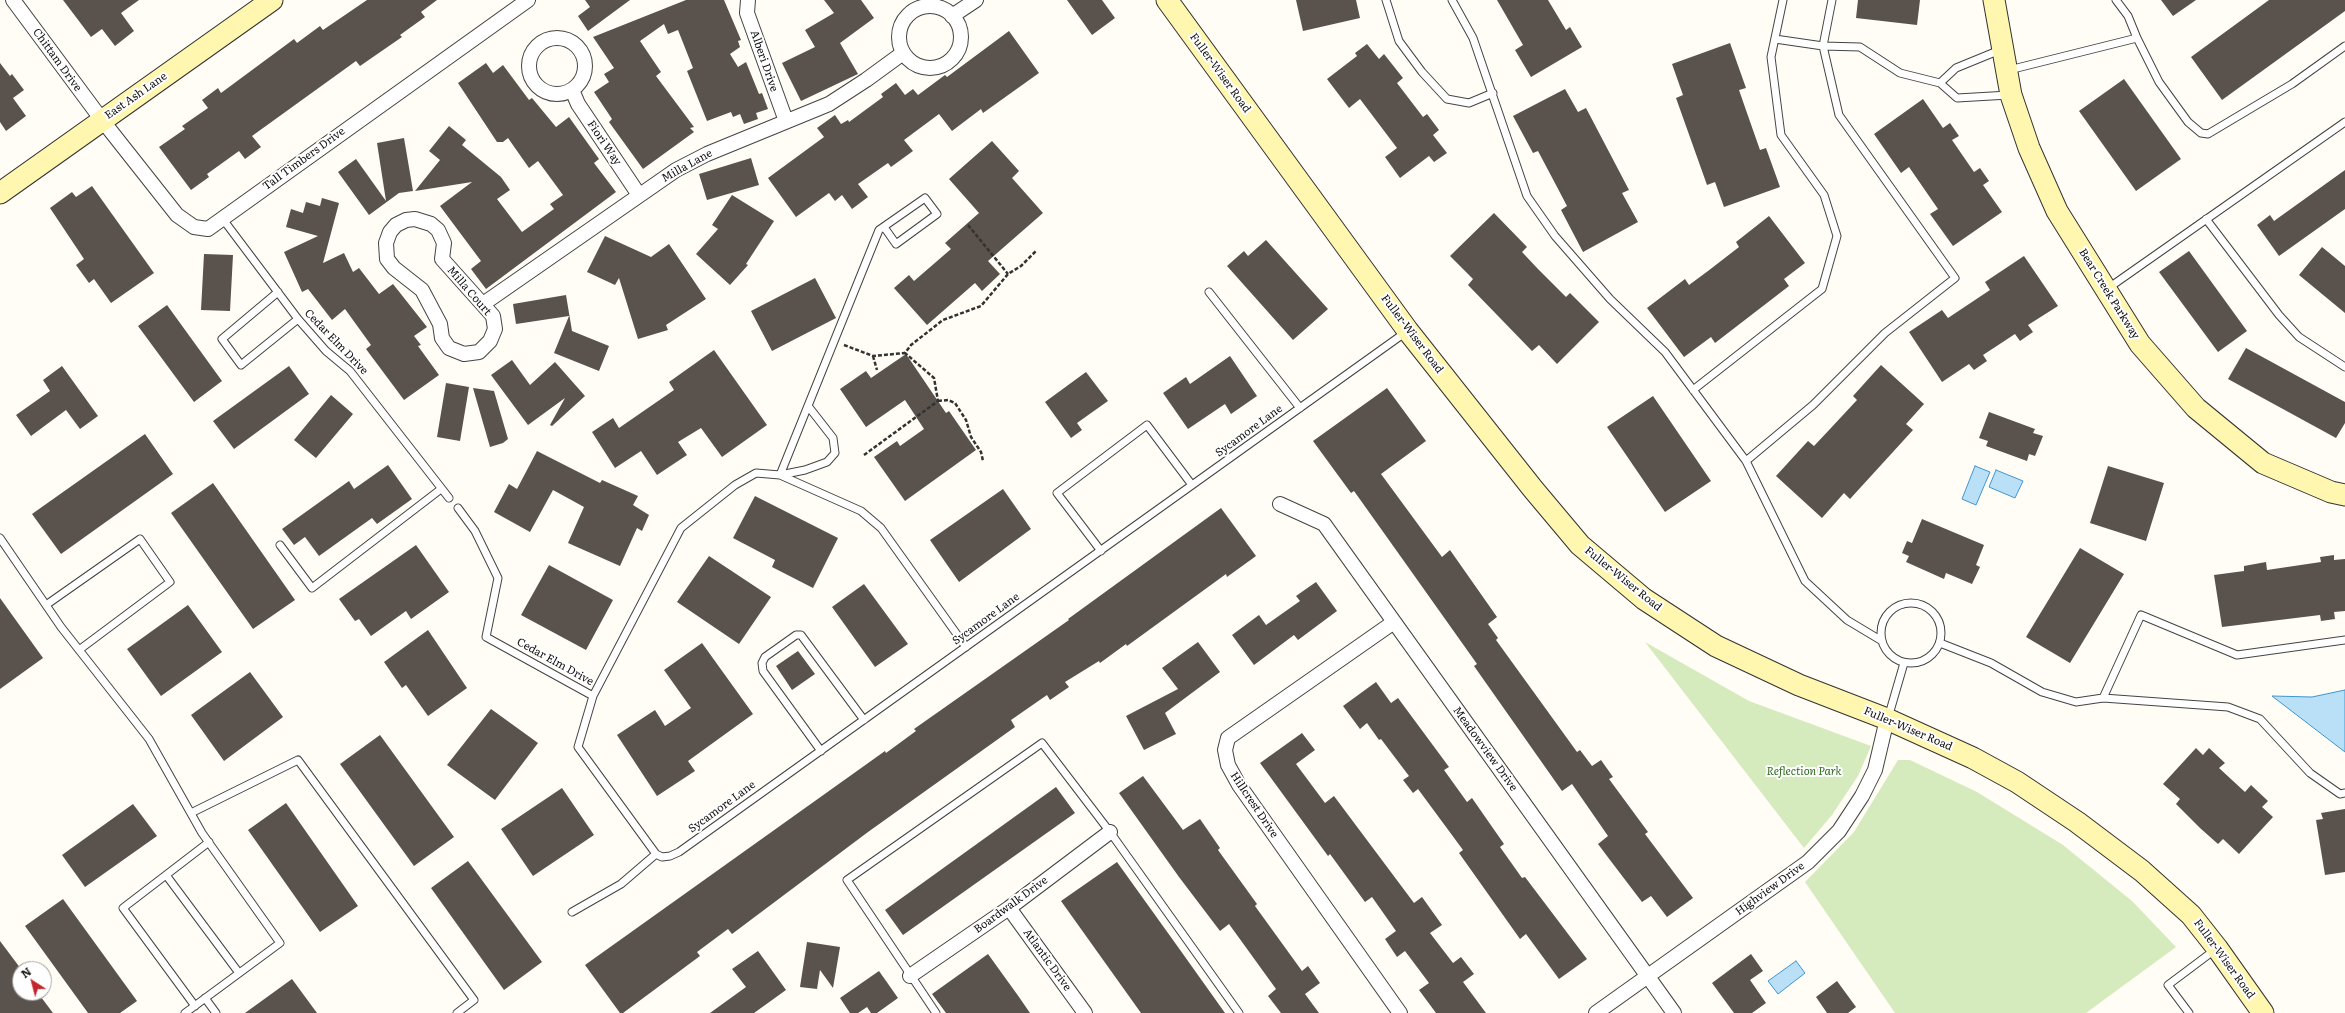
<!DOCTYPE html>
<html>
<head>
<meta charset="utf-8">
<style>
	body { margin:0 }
	#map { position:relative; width:2345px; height:1013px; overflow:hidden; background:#fffdf5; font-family:Literata,serif }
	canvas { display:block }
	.north { position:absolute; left:12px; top:961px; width:40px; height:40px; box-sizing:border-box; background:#fff; border:1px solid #a0a0a0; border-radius:50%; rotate:324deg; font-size:11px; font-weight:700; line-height:16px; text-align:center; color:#111 }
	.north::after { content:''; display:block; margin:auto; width:14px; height:18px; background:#c4262e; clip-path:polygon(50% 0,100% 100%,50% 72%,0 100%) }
</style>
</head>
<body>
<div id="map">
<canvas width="2345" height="1013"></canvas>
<div class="north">N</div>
</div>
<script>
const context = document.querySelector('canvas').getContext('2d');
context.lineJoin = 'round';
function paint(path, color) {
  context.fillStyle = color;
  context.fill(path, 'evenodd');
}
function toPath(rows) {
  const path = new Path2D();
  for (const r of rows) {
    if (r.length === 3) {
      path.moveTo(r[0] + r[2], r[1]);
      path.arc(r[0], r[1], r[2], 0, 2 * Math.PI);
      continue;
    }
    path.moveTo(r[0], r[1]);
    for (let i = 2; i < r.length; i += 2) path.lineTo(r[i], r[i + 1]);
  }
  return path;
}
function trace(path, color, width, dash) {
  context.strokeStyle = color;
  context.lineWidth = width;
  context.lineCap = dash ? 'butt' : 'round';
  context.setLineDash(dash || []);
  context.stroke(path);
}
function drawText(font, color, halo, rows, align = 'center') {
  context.font = font + ' Literata,serif';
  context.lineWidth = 4;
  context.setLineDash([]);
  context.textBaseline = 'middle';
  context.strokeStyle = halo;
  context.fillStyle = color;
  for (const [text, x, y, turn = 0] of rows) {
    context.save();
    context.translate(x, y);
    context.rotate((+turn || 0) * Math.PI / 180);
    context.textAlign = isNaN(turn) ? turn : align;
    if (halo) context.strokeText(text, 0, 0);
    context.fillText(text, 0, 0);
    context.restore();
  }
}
const green = toPath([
	[1645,642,1749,701,1871,746,1858,776,1832,815,1804,848],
	[1898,760,1910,760,1977,792,2063,845,2132,901,2176,947,2086,1013,1895,1013,1805,882,1854,832]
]);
const water = toPath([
	[1975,466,1990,472,1976,505,1962,499,1975,466],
	[1996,470,2023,481,2015,498,1989,487,1996,470],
	[2345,690,2345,752,2272,696,2312,697,2345,690],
	[1796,961,1805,973,1778,994,1768,981,1796,961]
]);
const building = toPath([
	[63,0,139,0,121,13,134,31,115,46,102,29,91,37],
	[367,0,437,0,421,12,425,17,400,35,402,37,360,66,356,61,252,136,261,147,245,159,239,151,207,174,209,177,191,190,159,147,185,129,182,126,208,108,202,100,218,88,221,93,294,39,297,43,320,26,323,30],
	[585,0,630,0,588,31,578,16,590,7],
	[686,0,724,0,741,40,738,41,740,47,730,54,738,67,746,62,759,94,762,93,768,109,756,113,758,119,744,124,740,114,733,117,731,112,707,121,687,71,693,68,678,30,668,34,664,24,640,41,661,72,656,76,694,127,690,128,694,132,643,169,609,122,612,119,594,92,609,82,604,74,614,68,593,37],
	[824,0,861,0,874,18,840,43,858,74,801,101,782,63,815,47,805,30,834,13],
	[1067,0,1102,0,1115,18,1092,35],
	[1296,0,1356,0,1360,18,1303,31],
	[1497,0,1548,0,1566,30,1570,27,1582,47,1531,77,1515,50,1523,45],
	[1858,0,1920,0,1917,25,1856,18],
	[2161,0,2196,0,2173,16],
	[2269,0,2345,0,2345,11,2222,100,2191,57],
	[1009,31,1039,73,983,113,981,109,952,131,939,114,904,140,913,151,891,167,888,163,858,184,868,197,852,209,842,195,835,201,829,193,796,217,768,178,824,137,817,128,835,115,841,124,848,120,849,122,883,97,881,94,896,83,905,95,913,89,918,95,945,75,947,77],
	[1730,43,1746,88,1739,90,1747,113,1760,150,1766,148,1780,187,1724,207,1715,182,1707,185,1676,98,1683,95,1672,64],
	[1367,44,1379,59,1384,54,1403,78,1397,83,1423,117,1427,114,1439,130,1433,135,1447,153,1434,162,1429,156,1400,178,1385,157,1397,148,1360,99,1349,108,1327,79,1357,56,1355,53],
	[0,63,10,76,12,74,24,90,13,98,26,116,6,131,0,122],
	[486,63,493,73,503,65,529,100,532,98,556,127,569,117,599,159,594,163,616,192,486,289,471,269,481,261,440,206,472,182,415,191,440,160,429,151,449,126,466,140,462,145,501,177,510,190,497,199,522,232,554,209,550,204,563,195,538,161,529,168,508,138,503,142,497,142,458,83],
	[2124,79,2181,159,2136,191,2079,111],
	[1565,89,1578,112,1586,108,1629,190,1622,193,1638,222,1583,252,1561,210,1567,206,1556,185,1538,151,1533,153,1513,116],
	[1923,99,1943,128,1950,123,1959,136,1952,140,1974,172,1980,168,1989,181,1983,185,2002,212,1953,246,1930,214,1938,209,1909,167,1901,173,1874,134],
	[404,138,413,191,399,193,369,215,338,172,356,159,386,201,377,143],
	[992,141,1019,171,1012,178,1043,213,988,261,1000,274,982,291,975,283,927,325,894,288,909,275,914,281,951,249,945,243,979,213,949,179],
	[751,158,759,185,707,200,699,174],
	[2345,170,2345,209,2279,256,2257,225,2270,215,2274,221],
	[92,186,154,273,111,303,94,279,89,283,76,265,84,259,50,208,72,192,76,197],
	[732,195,774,221,746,264,748,265,730,285,696,254,718,229,712,225],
	[322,198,339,203,323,263,344,253,353,272,359,268,379,294,393,284,427,327,414,336,421,345,418,346,439,375,404,400,366,349,371,345,345,309,332,320,308,289,302,292,284,252,318,236,286,227,291,209,303,213,306,202,320,206],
	[1494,213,1527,247,1522,252,1538,269,1566,297,1570,293,1599,322,1557,364,1539,345,1532,351,1468,285,1473,279,1450,256],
	[1769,216,1805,263,1784,279,1789,286,1715,343,1711,337,1684,357,1647,308,1685,279,1689,285,1708,271,1739,247,1736,242],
	[605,236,651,257,669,244,706,299,666,325,668,330,638,339,619,278,615,285,587,272],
	[1266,240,1328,309,1293,340,1227,266,1244,251,1248,256],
	[2322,247,2345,266,2345,313,2299,275],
	[2189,251,2247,331,2218,352,2159,272],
	[204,254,233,255,230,311,201,310],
	[2024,256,2058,306,2028,325,2033,332,2020,341,2015,334,1983,355,1987,361,1974,370,1969,364,1942,382,1909,332,1942,310,1948,318,1990,290,1985,282],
	[815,278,836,318,772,351,751,311],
	[566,295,572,331,609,346,599,371,554,353,569,316,516,324,513,304],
	[167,305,222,381,194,402,138,326],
	[2246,348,2345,402,2345,423,2336,438,2228,379],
	[714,350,767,425,722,457,701,428,678,442,687,455,657,475,641,451,615,468,592,432,613,418,619,428,674,390,669,382],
	[906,354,946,413,949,411,976,450,905,501,874,457,897,441,900,446,924,429,905,400,866,427,840,389,866,371,871,378],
	[1230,356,1257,396,1231,414,1225,404,1188,429,1163,393,1186,377,1190,384],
	[512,360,530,385,555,362,585,396,552,426,550,425,565,398,528,425,491,375],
	[1881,365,1924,404,1906,424,1913,430,1850,499,1844,493,1822,518,1776,476,1808,441,1814,446,1830,429,1857,400,1853,396],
	[62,366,98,416,80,429,66,410,31,436,16,415,50,391,43,380],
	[289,366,309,394,234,449,213,421],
	[1086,372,1108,401,1077,423,1082,430,1071,438,1045,402],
	[446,383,469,387,460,441,437,437],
	[473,388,494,391,508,439,503,443,490,447],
	[1387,388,1426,441,1381,474,1442,557,1450,550,1497,617,1488,624,1498,638,1496,640,1577,752,1580,750,1592,766,1601,760,1613,777,1609,779,1648,832,1645,834,1693,898,1667,917,1651,896,1642,902,1610,860,1598,844,1608,836,1572,784,1562,791,1474,666,1477,664,1406,564,1354,491,1351,493,1313,441],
	[331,395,353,414,316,458,294,440],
	[1653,396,1711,481,1665,512,1607,427],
	[1989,412,2035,429,2033,433,2043,436,2035,456,2029,454,2027,461,1986,446,1988,441,1979,438],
	[145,434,173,474,61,554,32,514],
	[537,451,600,483,602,480,638,496,633,505,649,515,642,531,637,528,620,566,568,543,584,507,553,490,530,532,494,512,509,484,517,489],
	[388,465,412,499,377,524,372,518,319,556,305,537,294,545,282,529,349,481,354,489],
	[2108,466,2164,483,2146,541,2090,523],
	[213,483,295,600,253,629,171,513],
	[1003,489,1031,529,959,582,930,540],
	[755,496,838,538,813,588,772,567,775,560,733,538],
	[1221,508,1256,556,1227,577,1226,574,1127,646,1126,644,1100,663,1099,661,1065,682,1069,687,1050,700,1047,695,1011,720,1015,727,868,832,732,934,728,929,697,952,700,956,623,1013,620,1013,585,965,885,751,886,753,916,731,914,729,1069,620,1068,619],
	[1922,519,1984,545,1976,565,1980,567,1972,584,1946,573,1944,579,1906,562,1909,556,1902,553,1907,541,1912,543],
	[416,545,449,592,411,619,406,611,371,636,359,619,355,621,339,599],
	[2080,548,2124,574,2070,663,2026,637],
	[2334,555,2334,560,2345,559,2345,611,2334,612,2335,619,2321,621,2320,615,2222,627,2214,575,2244,571,2244,566,2266,562,2267,570,2321,562,2320,557],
	[709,556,771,597,739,644,677,602],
	[549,565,613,600,586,650,521,615],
	[1316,582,1337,611,1298,640,1294,635,1254,665,1232,635,1259,615,1266,625,1300,601,1296,596],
	[864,584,908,644,875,667,832,607],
	[0,598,43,658,0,689],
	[188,605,222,652,161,696,127,649],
	[428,630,467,688,428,716,406,685,402,688,384,662],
	[1198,642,1220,672,1165,713,1176,734,1144,750,1126,716,1178,689,1162,668],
	[702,643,753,714,688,761,695,771,657,796,617,735,655,710,665,726,691,708,664,670],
	[798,651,815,674,792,690,776,666],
	[250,672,283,717,224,761,191,715],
	[1376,682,1391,703,1398,698,1449,767,1444,770,1467,802,1472,798,1504,844,1500,847,1522,878,1525,877,1587,959,1559,979,1526,934,1520,939,1459,853,1463,850,1418,789,1413,793,1403,780,1409,776,1381,739,1379,740,1367,723,1360,729,1343,706],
	[491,709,538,743,495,800,447,765],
	[1302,733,1315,750,1296,764,1325,803,1334,796,1414,903,1422,897,1442,925,1430,933,1453,963,1461,957,1474,974,1463,982,1486,1013,1436,1013,1419,990,1429,983,1405,951,1397,957,1385,939,1396,931,1372,897,1365,902,1330,854,1328,856,1260,763],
	[380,735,454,837,414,866,340,764],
	[2196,748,2203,755,2209,748,2225,763,2219,768,2245,792,2251,785,2268,801,2262,807,2273,817,2239,854,2223,839,2218,844,2200,828,2176,804,2180,799,2163,784],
	[1143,776,1183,830,1200,819,1220,848,1218,850,1257,904,1255,906,1302,971,1308,966,1320,983,1305,994,1319,1013,1281,1013,1268,996,1276,989,1229,924,1220,931,1179,877,1119,793],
	[1056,787,1075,813,903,935,885,910],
	[562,788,594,835,533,876,501,829],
	[286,803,358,906,320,932,248,830],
	[133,804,157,836,85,887,62,855],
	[2345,809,2345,872,2325,875,2316,820,2323,819,2321,813],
	[468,861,542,962,504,990,431,888],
	[1117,862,1178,947,1225,1013,1141,1013,1061,901],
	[63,899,137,1001,120,1013,88,1013,25,926],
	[0,941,21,969,20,993,38,993,53,1013,0,1013],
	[807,942,840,947,833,988,820,970,817,989,800,987],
	[758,951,786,990,754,1013,710,1013,746,987,732,969],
	[988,954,1019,997,1030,1013,946,1013,932,994],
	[1751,954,1763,971,1750,980,1766,1003,1752,1013,1734,1013,1712,983],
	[879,971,898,998,877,1013,871,1013,867,1007,858,1013,850,1013,840,998],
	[292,979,317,1013,245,1013],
	[1837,981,1856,1007,1848,1013,1827,1013,1816,997]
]);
const path = toPath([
	[968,225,1008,274],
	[844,345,873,356,905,353,911,345,943,320,981,306,1008,274,1021,266,1036,251],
	[873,356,877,370],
	[938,401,948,400,955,403,966,420,971,437,981,452,983,461],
	[864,455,938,401,934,378,905,353]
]);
const lane = toPath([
	[1386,0,1399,41,1422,72,1447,99,1469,103,1493,93],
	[1452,0,1473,38,1527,196,1555,236,1610,299,1665,352,1746,461,1805,581,1847,620,1882,641],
	[2116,0,2128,16,2137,38],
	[1775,39,1823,46,1860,47,1900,73,1940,83,1957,98,2009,95],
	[2009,70,2137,38,2159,82,2188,122,2201,133,2208,134,2292,84,2345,46],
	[1940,83,1956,68,2000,50],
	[222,218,298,319,326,351,350,371,449,498],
	[2206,219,2279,315,2299,337,2345,367],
	[2107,289,2345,122],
	[278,292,222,339,241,365,298,319],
	[1209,292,1300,408],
	[1693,390,1822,289,1837,236,1824,195,1781,135,1771,57,1783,0],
	[1746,461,1813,405,1885,333,1955,278,1839,115,1823,46,1832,0],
	[780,475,879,230,925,198,937,214,896,244,884,227],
	[780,475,805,470,827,462,835,453,833,438,808,406],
	[458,508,475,531,498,578,486,637,593,696,578,747,656,854,662,857,670,856,679,852,1406,332],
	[0,538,61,627,149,739,202,833,280,943,185,1013],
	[280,545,312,588,441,489],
	[1101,551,1057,493,1147,425,1192,485],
	[1911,633,30],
	[46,605,140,539,170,582,79,650],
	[1940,643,1991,663,2042,692,2076,702,2103,698,2228,707,2260,719,2310,773,2340,794,2345,793],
	[593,696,681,528,735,485,756,473,780,475,861,511,881,528,966,647],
	[2103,698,2141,615,2237,655,2345,640],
	[1888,718,1904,663],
	[821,751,763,671,762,663,765,657,796,635,801,635,864,720],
	[191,813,298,760,474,1000,457,1013],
	[166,875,239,973],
	[572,912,621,884,656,854],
	[205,998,216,1013],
	[195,1006,123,908,209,842],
	[936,1013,847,880,1042,743,1110,832,1239,1013],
	[2189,1013,2168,985,2216,949]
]);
const street = toPath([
	[13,0,102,120,177,215,194,227,208,229,528,0],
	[748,0,747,13,786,121],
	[930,37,31],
	[952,16,976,0],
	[557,66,28],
	[572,90,578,104,639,195],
	[415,219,431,224,438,230,444,243,442,259,493,316,495,329,490,341,479,352,464,354,449,348,442,338,440,324,422,290,394,268,387,259,386,243,390,232,396,225,406,220,415,219],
	[483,304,676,170,707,154,829,104,866,80,903,53],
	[1280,504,1324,524,1674,1013],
	[1394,622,1228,738,1225,750,1228,765,1239,785,1400,1013],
	[1009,908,1085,1013],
	[910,976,1009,908,1110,832],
	[1596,1013,1808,862,1839,831,1862,796,1875,770,1887,719]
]);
const secondary = toPath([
	[1167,0,1408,331,1533,489,1580,545,1644,599,1716,646,1799,685,1887,719,1973,758,2017,782,2077,822,2142,871,2191,915,2217,948,2263,1013],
	[1994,0,2011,95,2029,148,2057,211,2140,344,2196,408,2263,463,2331,492,2345,495],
	[0,193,272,0]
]);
const streetNames = [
	["Chittam Drive",57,60,54],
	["Alberi Drive",764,61,71],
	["Fuller-Wiser Road",1220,73,54],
	["East Ash Lane",136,96,-35],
	["Fiori Way",604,143,56],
	["Tall Timbers Drive",304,159,-36],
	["Milla Lane",687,166,-29],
	["Milla Court",469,291,49],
	["Bear Creek Parkway",2109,294,58],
	["Fuller-Wiser Road",1412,334,53],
	["Cedar Elm Drive",336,342,46],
	["Sycamore Lane",1249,431,-36],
	["Fuller-Wiser Road",1623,579,39],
	["Sycamore Lane",986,619,-36],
	["Cedar Elm Drive",555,662,29],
	["Fuller-Wiser Road",1908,729,23],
	["Meadowview Drive",1485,749,54],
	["Hillcrest Drive",1254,805,56],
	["Sycamore Lane",722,807,-36],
	["Highview Drive",1770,889,-36],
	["Boardwalk Drive",1011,905,-36],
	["Fuller-Wiser Road",2224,959,54],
	["Atlantic Drive",1047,960,54]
];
const parkNames = [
	["Reflection Park",1804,772]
];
paint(green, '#d5ebbd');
paint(water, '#b9e0f7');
trace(water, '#3f96cf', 1);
paint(building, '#5a524d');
trace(lane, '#444', 9);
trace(street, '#444', 16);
trace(secondary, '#333', 23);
trace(path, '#333', 2.5, [4, 2]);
trace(lane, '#fff', 7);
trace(street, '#fff', 14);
trace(secondary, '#fff6b0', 21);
drawText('11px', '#111', '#fff', streetNames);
drawText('italic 11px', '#2f6b1f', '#fff', parkNames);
</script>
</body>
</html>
